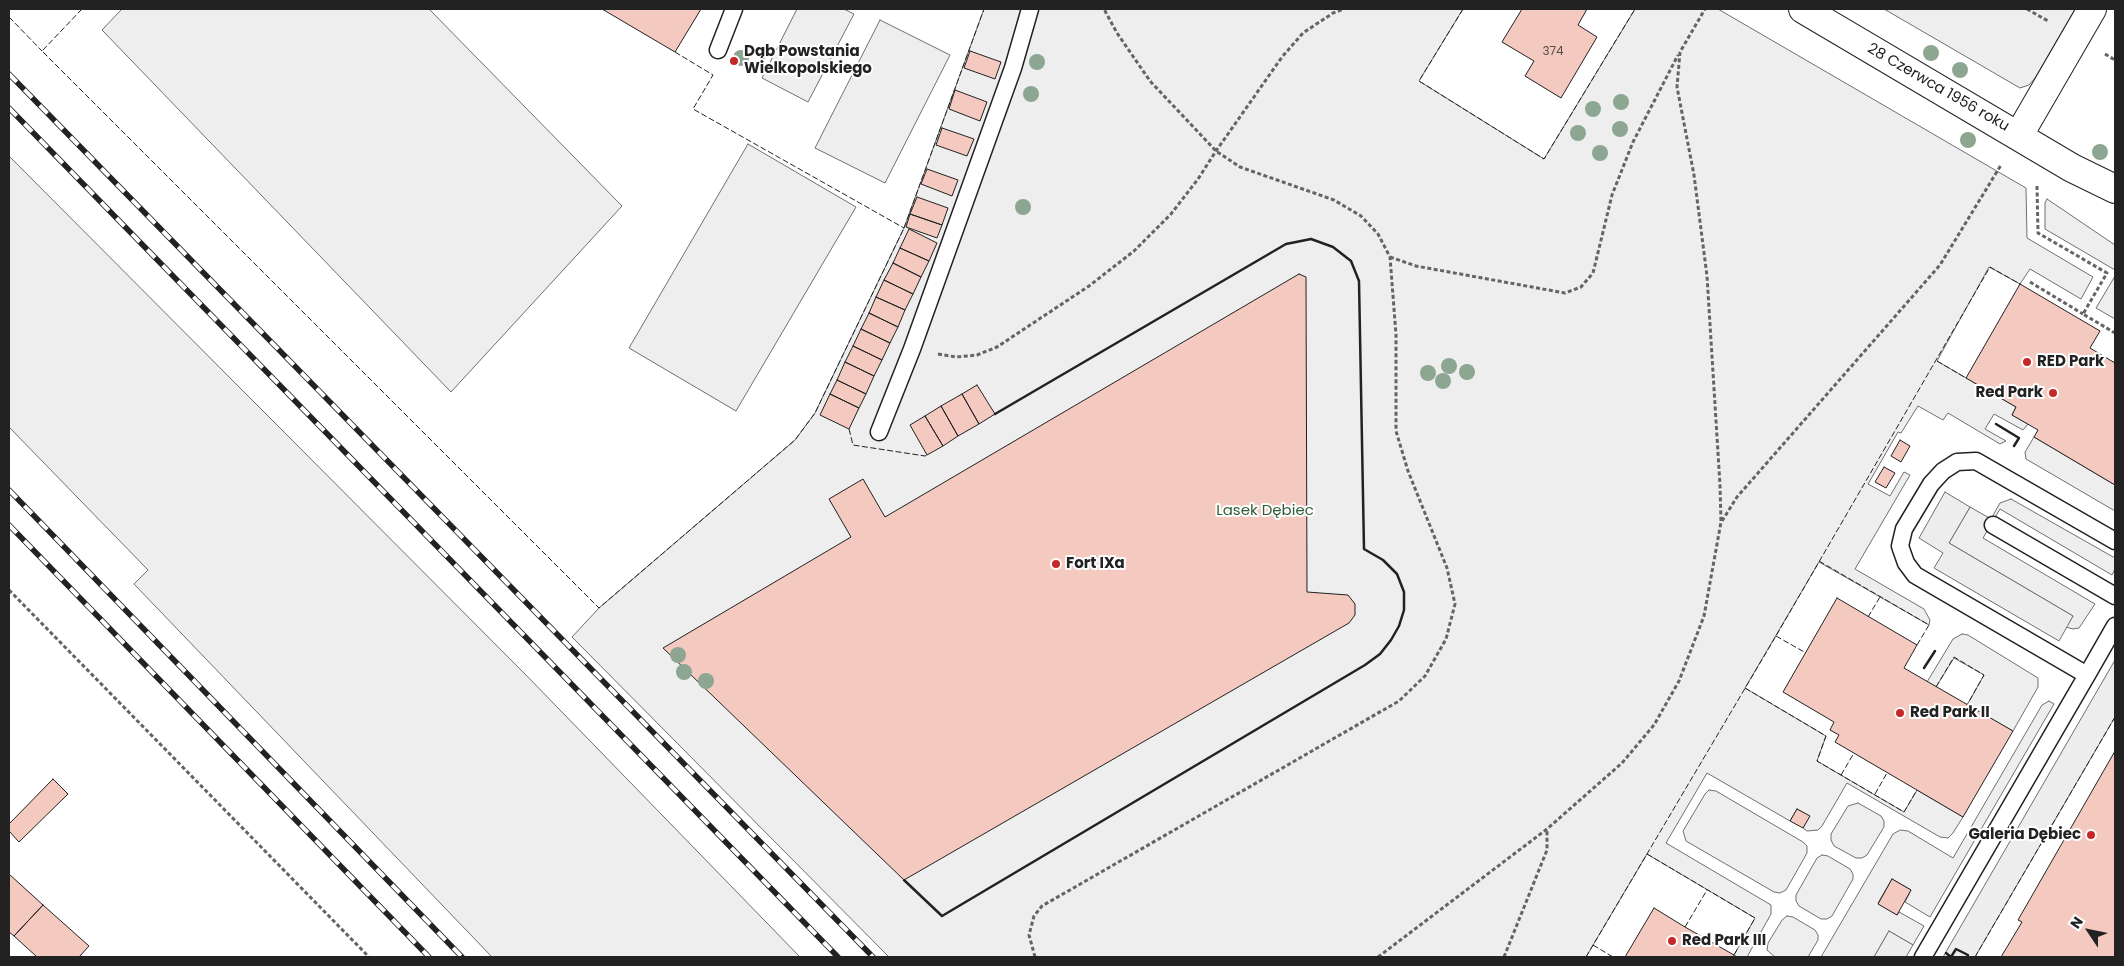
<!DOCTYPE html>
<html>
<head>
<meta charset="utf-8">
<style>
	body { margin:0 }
	#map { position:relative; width:2124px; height:966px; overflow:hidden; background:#fff; font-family:Poppins,sans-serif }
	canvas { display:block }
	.frame { position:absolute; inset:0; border:10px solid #222; pointer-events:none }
	.north { position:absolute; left:2064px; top:906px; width:50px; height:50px; -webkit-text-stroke:4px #fff; paint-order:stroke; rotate:304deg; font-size:14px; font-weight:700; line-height:20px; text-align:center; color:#222 }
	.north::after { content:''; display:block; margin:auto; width:18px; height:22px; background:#222; clip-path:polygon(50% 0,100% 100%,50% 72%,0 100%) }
</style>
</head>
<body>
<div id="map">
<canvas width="2124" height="966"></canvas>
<div class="frame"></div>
<div class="north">N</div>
</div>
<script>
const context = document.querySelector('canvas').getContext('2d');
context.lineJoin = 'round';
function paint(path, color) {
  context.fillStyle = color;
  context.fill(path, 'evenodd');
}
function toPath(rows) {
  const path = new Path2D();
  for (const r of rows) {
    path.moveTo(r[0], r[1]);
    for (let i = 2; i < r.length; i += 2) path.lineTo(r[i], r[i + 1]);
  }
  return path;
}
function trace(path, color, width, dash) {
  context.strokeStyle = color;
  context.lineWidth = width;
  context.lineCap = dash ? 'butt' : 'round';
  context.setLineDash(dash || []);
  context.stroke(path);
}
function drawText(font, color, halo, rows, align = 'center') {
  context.font = font + ' Poppins,sans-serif';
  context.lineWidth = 4;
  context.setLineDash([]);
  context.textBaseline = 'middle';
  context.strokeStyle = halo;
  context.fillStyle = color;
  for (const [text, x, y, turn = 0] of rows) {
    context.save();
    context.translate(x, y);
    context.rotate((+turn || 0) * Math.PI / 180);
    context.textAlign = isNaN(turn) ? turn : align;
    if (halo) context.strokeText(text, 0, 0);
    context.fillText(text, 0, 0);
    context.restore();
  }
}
const green = toPath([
	[122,9,429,9,622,206,451,392,102,30,122,9],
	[797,9,844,9,854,14,808,102,762,78,797,9],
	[984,9,1463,9,1419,81,1544,159,1635,9,1718,9,2026,188,2027,238,2093,277,2081,299,2030,269,2020,284,1989,267,1937,361,2016,407,2012,415,2028,424,2023,430,1994,414,1985,429,2006,441,2000,444,1948,413,1943,420,1918,406,1901,433,1898,432,1868,484,1890,496,1904,472,1910,475,1855,569,1924,609,1930,620,1929,625,1819,562,1745,688,1826,736,1817,761,1904,812,1917,790,1963,817,1953,833,1948,838,1940,837,1847,783,1822,826,1818,830,1807,831,1803,828,1809,816,1797,809,1790,821,1707,773,1666,843,1771,905,1771,914,1747,957,1737,957,1734,955,1755,918,1647,854,1586,957,889,957,572,637,599,608,795,440,815,413,904,228,984,9],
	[1884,9,2075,9,2035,78,2029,85,2020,88,1884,9],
	[880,20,950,55,885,183,815,148,880,20],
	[748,144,856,207,736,411,629,348,748,144],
	[9,156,525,674,800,957,492,957,134,584,148,570,9,427,9,156],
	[2047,199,2115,245,2115,270,2045,229,2045,203,2047,199],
	[2115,276,2115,319,2096,308,2115,276],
	[2034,437,2115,485,2115,511,2026,459,2025,452,2034,437],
	[2011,499,2115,558,2115,569,2112,575,2000,509,1983,538,2095,604,2079,628,2073,629,2066,627,2073,616,1949,543,1970,507,1991,519,2000,503,2011,499],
	[1962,634,1968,635,2038,678,2038,687,2013,731,1967,705,1984,675,1954,658,1936,687,1927,682,1953,639,1962,634],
	[2049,701,2054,704,1930,917,1905,902,1911,890,1892,879,1878,903,1897,915,1899,912,1924,926,1913,945,1889,931,1874,957,1821,957,1893,834,1900,830,1908,831,1953,858,2042,705,2049,701],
	[1709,790,1716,791,1803,842,1807,846,1807,853,1786,890,1780,893,1774,892,1686,841,1683,831,1705,794,1709,790],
	[1858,803,1881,816,1884,821,1884,827,1867,855,1862,858,1856,858,1834,846,1831,840,1831,834,1848,806,1858,803],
	[1822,855,1828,856,1850,869,1853,874,1853,879,1832,916,1827,919,1821,919,1799,906,1796,901,1796,895,1817,858,1822,855],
	[1787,916,1793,917,1815,930,1818,935,1818,940,1808,957,1775,957,1767,950,1768,943,1782,920,1787,916]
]);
const parking = toPath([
	[1945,492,1970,507,1949,543,2073,616,2059,641,1934,568,1943,553,1919,538,1945,492],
	[2115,660,2115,717,1975,957,1943,957,2115,660],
	[1889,931,1913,945,1906,957,1874,957,1889,931]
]);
const building = toPath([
	[602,9,701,9,675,52,602,9],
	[1522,9,1587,9,1578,25,1597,37,1561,98,1525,76,1534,61,1502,42,1522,9],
	[970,51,1001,62,995,79,964,68,970,51],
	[955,90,987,102,980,121,949,109,955,90],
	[942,128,974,139,967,156,936,145,942,128],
	[927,169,958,180,952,196,921,184,927,169],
	[917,197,948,208,942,225,910,214,917,197],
	[910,214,942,225,937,238,906,227,910,214],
	[909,229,937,243,929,261,900,248,909,229],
	[900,248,929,261,921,277,893,263,900,248],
	[893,263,921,277,913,294,884,280,893,263],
	[1299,274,1306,277,1307,592,1348,595,1355,604,1355,615,1349,623,904,880,663,648,851,537,829,499,863,479,885,517,1299,274],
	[884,280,913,294,905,310,876,297,884,280],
	[2020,284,2100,331,2090,348,2115,363,2115,485,2034,437,2038,430,2012,415,2016,407,1966,378,2020,284],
	[876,297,905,310,898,327,869,313,876,297],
	[869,313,898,327,890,343,861,329,869,313],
	[861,329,890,343,882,360,853,346,861,329],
	[853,346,882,360,874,376,845,362,853,346],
	[845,362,874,376,866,394,837,380,845,362],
	[837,380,866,394,859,408,830,394,837,380],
	[977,385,995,414,979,424,962,394,977,385],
	[830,394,859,408,849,429,820,415,830,394],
	[962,394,979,424,958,436,941,406,962,394],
	[941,406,958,436,943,446,925,416,941,406],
	[925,416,943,446,927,455,910,425,925,416],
	[1900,440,1910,446,1901,462,1891,456,1900,440],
	[1884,467,1895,473,1886,488,1875,482,1884,467],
	[1837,598,1917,645,1904,668,2013,731,1963,817,1835,742,1839,735,1830,730,1834,722,1783,692,1837,598],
	[2115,751,2115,957,2001,957,2022,922,2018,920,2115,751],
	[53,779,68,794,19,842,9,831,9,824,53,779],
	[1797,809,1810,816,1803,828,1790,821,1797,809],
	[9,874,43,905,14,936,9,932,9,874],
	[1892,879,1911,890,1897,915,1878,904,1892,879],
	[43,905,89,946,79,957,37,957,14,936,43,905],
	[1654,908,1685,927,1734,955,1733,957,1625,957,1654,908]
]);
const path = toPath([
	[2027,9,2048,21],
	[2105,54,2115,60],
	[2037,186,2038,233,2107,273,2083,314,2115,333],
	[1390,257,1416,266,1565,293,1581,287,1593,273,1612,195,1633,142,1678,55],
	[2030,282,2083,314],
	[938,354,956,357,977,355,997,347,1089,286,1134,251,1171,214,1198,179,1216,151,1282,57,1303,33,1333,13,1344,9],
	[1722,521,1737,497,1940,265,2001,165],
	[9,590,369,957],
	[1035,957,1029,935,1034,916,1042,906,1399,701,1425,676,1446,639,1455,604,1447,568,1408,471,1396,431,1396,335,1390,257,1378,234,1361,216,1334,200,1240,167,1216,151,1150,81,1117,33,1104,9],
	[1378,957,1547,829,1622,763,1654,725,1679,681,1704,616,1721,522,1720,485,1707,276,1694,175,1677,87,1680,52,1705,9],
	[1504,957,1547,850,1547,829]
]);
const lane = toPath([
	[718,50,734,9],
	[879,432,912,349,1013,68,1030,9],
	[1993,525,2115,596],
	[2115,541,1976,461,1957,462,1943,471,1931,484,1904,529,1900,546,1906,563,1915,575,2087,675,2115,626],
	[1923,957,2087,675]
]);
const street = toPath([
	[2019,135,2092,9]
]);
const secondary = toPath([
	[1803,9,2072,168,2115,189]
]);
const rail = toPath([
	[9,74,873,957],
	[9,108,838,957],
	[9,490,462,957],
	[9,525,429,957]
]);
const fence = toPath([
	[82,9,42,51,599,608,795,440,815,413,904,228,984,9],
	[1463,9,1419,81,1544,159,1635,9],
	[9,17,42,51],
	[675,52,713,75,693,109,904,228],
	[1937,361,1966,378],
	[849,429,853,445,925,456,927,455],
	[1819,561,1929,625,1917,645],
	[1868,617,1880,597],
	[1776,636,1806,653],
	[1936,687,1954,657,1984,675,1967,705],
	[1745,688,1826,736,1817,761,1904,812,1917,790],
	[1841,775,1854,753],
	[1875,794,1887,773],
	[1647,854,1755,918,1734,955,1737,957],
	[1685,927,1707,890],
	[1593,945,1613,957],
	[1586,957,1776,636,1990,267,2020,284],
	[1975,957,2115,717]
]);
const wall = toPath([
	[1996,424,2019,438,2014,446],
	[1924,668,1935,651],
	[904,880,942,916,1365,665,1380,654,1391,640,1399,626,1404,610,1404,592,1397,574,1383,560,1364,549,1359,281,1351,261,1333,247,1311,239,1286,244,995,414],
	[1946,953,1951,957,1956,949,1968,955,1967,957]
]);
const trees = [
	[1931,53],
	[741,58],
	[1037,62],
	[1960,70],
	[1031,94],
	[1621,102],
	[1593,109],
	[1620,129],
	[1578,133],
	[1968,140],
	[2100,152],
	[1600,153],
	[1023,207],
	[1449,366],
	[1467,372],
	[1428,373],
	[1443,381],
	[678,655],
	[684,672],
	[706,681]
];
const markers = [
	[734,61,5,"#c62828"],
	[2027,362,5,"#c62828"],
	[2053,393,5,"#c62828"],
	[1056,564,5,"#c62828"],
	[1900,713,5,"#c62828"],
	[2091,835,5,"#c62828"],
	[1672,941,5,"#c62828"]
];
const numberNames = [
	["374",1553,52]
];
const poiNames = [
	["Dąb Powstania",744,52],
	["Wielkopolskiego",744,69],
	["RED Park",2037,362],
	["Red Park",2043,393,"right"],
	["Fort IXa",1066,564],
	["Red Park II",1910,713],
	["Galeria Dębiec",2081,835,"right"],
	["Red Park III",1682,941]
];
const streetNames = [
	["28 Czerwca 1956 roku",1938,88,30]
];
const parkNames = [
	["Lasek Dębiec",1265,511]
];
paint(green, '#eee');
trace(green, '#6f6f6f', 1);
paint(parking, '#ededed');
trace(parking, '#6f6f6f', 1);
paint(building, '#f3c9c0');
trace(building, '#222', 1);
trace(lane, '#222', 19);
trace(street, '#222', 30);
trace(secondary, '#222', 30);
trace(path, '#646464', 3, [4, 2.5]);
trace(lane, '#fff', 16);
trace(street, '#fff', 28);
trace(secondary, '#fff', 28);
trace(rail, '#222', 5.5);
trace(rail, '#fff', 4, [11]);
trace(fence, '#222', 1, [6, 2.5]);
trace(wall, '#222', 2.5);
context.fillStyle = '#8da692';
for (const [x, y] of trees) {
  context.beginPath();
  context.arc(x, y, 8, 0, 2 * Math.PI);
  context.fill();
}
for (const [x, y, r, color] of markers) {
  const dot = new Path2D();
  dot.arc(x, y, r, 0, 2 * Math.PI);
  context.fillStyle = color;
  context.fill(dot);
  trace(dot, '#fff', 2);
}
drawText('12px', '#564c4a', null, numberNames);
drawText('bold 15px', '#222', '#fff', poiNames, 'left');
drawText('15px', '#222', '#fff', streetNames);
drawText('15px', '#2f5e38', '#fff', parkNames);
</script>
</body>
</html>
